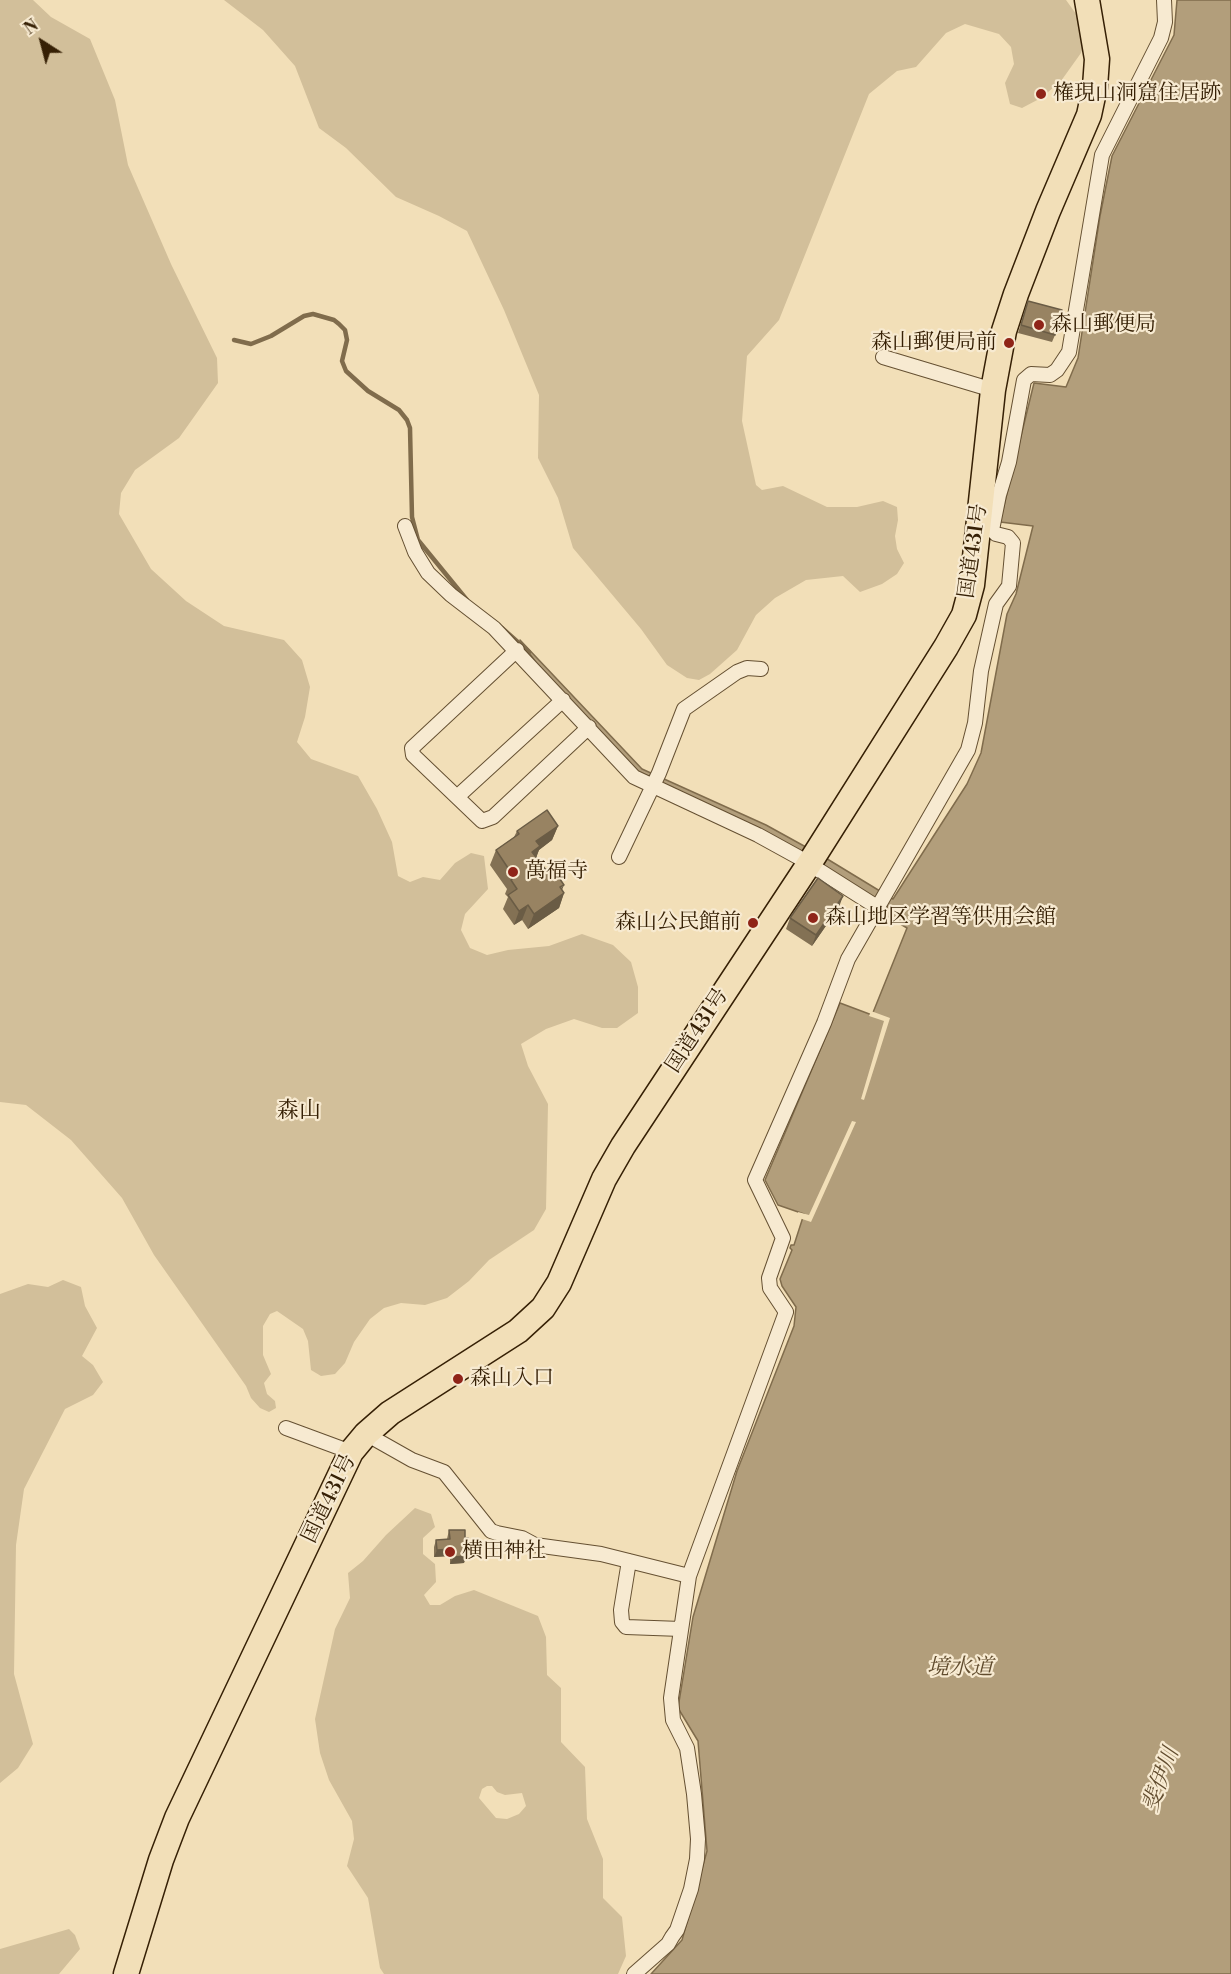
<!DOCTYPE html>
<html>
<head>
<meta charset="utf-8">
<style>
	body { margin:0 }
	#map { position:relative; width:1231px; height:1974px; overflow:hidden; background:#f2dfb8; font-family:"Libre Bodoni",serif }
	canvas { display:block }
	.north { position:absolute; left:12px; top:12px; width:60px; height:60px; -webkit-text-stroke:4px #f7ead1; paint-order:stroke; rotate:324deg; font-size:16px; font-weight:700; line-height:24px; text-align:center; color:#362005 }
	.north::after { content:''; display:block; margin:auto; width:21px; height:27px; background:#362005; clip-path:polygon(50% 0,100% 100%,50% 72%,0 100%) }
</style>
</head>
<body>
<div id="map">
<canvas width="1231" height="1974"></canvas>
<div class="north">N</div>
</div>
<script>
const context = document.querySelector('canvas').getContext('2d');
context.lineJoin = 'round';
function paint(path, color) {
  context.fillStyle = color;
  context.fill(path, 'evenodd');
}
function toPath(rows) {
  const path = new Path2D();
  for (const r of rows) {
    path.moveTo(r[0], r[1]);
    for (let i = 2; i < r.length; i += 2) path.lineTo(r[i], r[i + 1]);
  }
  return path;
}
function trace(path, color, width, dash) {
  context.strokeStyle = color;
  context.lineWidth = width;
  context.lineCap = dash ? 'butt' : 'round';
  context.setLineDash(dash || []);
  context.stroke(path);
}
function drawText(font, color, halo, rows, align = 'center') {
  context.font = font + ' "Libre Bodoni","Noto Serif JP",serif';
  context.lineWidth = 4.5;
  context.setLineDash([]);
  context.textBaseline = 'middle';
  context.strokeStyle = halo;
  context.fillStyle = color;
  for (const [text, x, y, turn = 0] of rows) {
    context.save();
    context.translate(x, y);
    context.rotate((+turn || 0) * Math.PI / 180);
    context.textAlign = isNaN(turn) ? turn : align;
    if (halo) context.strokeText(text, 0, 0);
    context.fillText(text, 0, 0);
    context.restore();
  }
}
const green = toPath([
	[0,0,33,0,51,17,90,39,115,100,128,165,171,264,217,358,218,383,179,438,135,470,121,493,119,514,151,569,186,601,224,626,284,640,302,660,310,687,305,717,297,742,311,759,358,776,377,809,392,842,398,876,410,882,423,877,440,880,455,863,471,853,484,856,488,889,465,914,461,930,470,948,487,955,508,950,549,946,582,934,613,945,631,962,638,987,638,1013,617,1028,602,1028,574,1019,546,1029,521,1044,528,1066,548,1104,546,1209,534,1230,489,1260,469,1281,447,1298,425,1305,401,1303,384,1308,370,1319,354,1342,345,1363,335,1374,321,1376,311,1370,308,1341,303,1329,277,1311,270,1314,263,1326,263,1355,271,1374,264,1383,267,1394,275,1401,276,1408,269,1412,260,1408,251,1398,246,1386,154,1255,122,1198,71,1140,26,1105,0,1102],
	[224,0,1066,0,1079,18,1087,37,1081,53,1061,81,1041,98,1022,108,1010,104,1005,83,1014,64,1011,47,999,34,965,24,946,33,916,67,897,71,869,94,779,320,747,356,742,421,756,485,762,490,783,486,827,507,857,507,883,501,897,507,898,520,895,536,897,549,904,563,897,574,882,584,860,592,843,576,806,580,775,598,756,615,737,650,710,674,699,680,687,678,667,665,641,629,573,548,558,498,538,458,539,395,504,310,467,231,439,216,396,197,346,148,319,128,295,66,263,30],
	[63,1280,81,1287,85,1306,97,1328,82,1356,93,1365,103,1382,93,1395,65,1409,24,1489,16,1545,14,1674,33,1744,18,1768,0,1783,0,1294,28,1284,48,1287],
	[415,1508,431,1514,435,1527,423,1538,423,1554,435,1564,436,1582,424,1595,430,1605,440,1605,455,1596,474,1590,538,1616,546,1637,547,1675,561,1688,561,1742,585,1767,587,1819,603,1859,603,1898,622,1917,626,1956,618,1974,384,1974,380,1968,368,1898,347,1866,354,1839,352,1821,329,1780,320,1753,315,1719,335,1629,350,1598,348,1573,363,1561,386,1535],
	[487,1786,492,1786,497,1792,505,1795,522,1793,526,1806,519,1814,507,1819,496,1818,479,1798,482,1789],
	[69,1929,75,1935,80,1949,59,1974,0,1974,0,1949]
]);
const water = toPath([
	[1177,0,1231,0,1231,1974,651,1974,682,1940,707,1851,698,1741,678,1708,693,1617,737,1471,794,1326,796,1307,782,1286,780,1279,792,1250,790,1248,791,1245,794,1245,804,1214,778,1205,765,1180,840,1003,872,1015,907,928,884,914,888,906,640,775,537,664,520,640,642,769,766,825,824,857,893,899,967,784,981,753,1007,614,1016,594,1033,526,1000,522,1034,383,1066,387,1078,358,1100,216,1112,156,1174,35,1177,0]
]);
const pier = toPath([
	[871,1011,890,1018,864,1100,861,1099,884,1021,869,1016],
	[852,1121,856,1122,811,1222,799,1218,798,1212,809,1215]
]);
const stream = toPath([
	[234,340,251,344,271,336,304,316,313,314,334,320,339,324,345,330,347,340,342,361,346,371,368,391,399,410,407,420,410,428,412,517,418,540,467,600],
	[502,628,529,652]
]);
const street = toPath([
	[883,357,993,390],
	[992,494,999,495,1009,462,1024,380,1031,374,1050,375,1057,370,1069,352,1102,155,1161,38,1165,22,1164,0],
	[405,526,415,552,428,573,451,595,494,628,634,777,758,835,798,857,877,907],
	[517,650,412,748,413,755,482,821,493,817,589,727],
	[457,797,563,700],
	[619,857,659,773,684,709,737,672,747,668,761,669],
	[286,1428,351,1452],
	[366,1434,412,1460,444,1472,491,1531,497,1533,522,1538,535,1545,601,1554,689,1576],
	[629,1561,621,1610,622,1622,626,1627,681,1629],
	[634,1974,668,1944,672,1937,677,1930,691,1889,697,1859,698,1839,694,1794,687,1748,673,1720,671,1698,689,1576,786,1312,770,1288,769,1278,783,1238,755,1180,824,1023,848,959,968,750,975,723,981,671,996,604,1009,586,1013,543,1008,537,996,534,992,530,999,495]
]);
const highway = toPath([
	[126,1974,161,1860,177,1818,351,1452,366,1434,390,1413,518,1331,543,1308,559,1283,604,1179,623,1146,809,864,946,647,964,615,972,585,993,390,1004,331,1016,294,1048,211,1089,115,1095,87,1097,59,1087,0]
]);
const wall = toPath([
	[1028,301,1055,335,1052,342,1018,333],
	[558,826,552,840,539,850,536,857,564,893,559,908,528,929,522,920,514,925,503,909,508,897,505,894,507,889,490,865,496,850,514,837,517,831],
	[839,907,812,946,786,929,790,918],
	[449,1530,464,1563,450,1564,450,1556,434,1557,434,1547,436,1540,447,1539]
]);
const shadedWall = toPath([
	[558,826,552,840,539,850,535,861,526,866,536,841],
	[564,885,559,897,564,893,559,908,528,929,534,914],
	[843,896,839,907,812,946,816,935],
	[528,905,522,920,514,925,519,911],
	[452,1549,450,1556,434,1557,437,1550],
	[467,1556,464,1563,450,1564,453,1557]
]);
const building = toPath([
	[1028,301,1062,310,1055,335,1021,325,1028,301],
	[547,810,558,826,536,841,540,846,532,852,546,870,551,866,564,885,560,887,564,893,534,914,528,905,519,911,508,895,517,889,511,880,514,877,496,850,519,834,517,831,547,810],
	[818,878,843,896,816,935,790,918,818,878],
	[449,1530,465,1530,465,1538,468,1538,467,1556,453,1557,452,1549,437,1550,436,1540,450,1539,449,1530]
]);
const markers = [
	[1041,94,6,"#8f2418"],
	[1039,325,6,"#8f2418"],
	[1009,343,6,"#8f2418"],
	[513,872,6,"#8f2418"],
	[813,918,6,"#8f2418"],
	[753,923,6,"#8f2418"],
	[458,1379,6,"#8f2418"],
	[450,1552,6,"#8f2418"]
];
const poiNames = [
	["権現山洞窟住居跡",1053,94],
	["森山郵便局",1051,325],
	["森山郵便局前",997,343,"right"],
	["萬福寺",525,872],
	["森山地区学習等供用会館",825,918],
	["森山公民館前",741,923,"right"],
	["森山入口",470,1379],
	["横田神社",462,1552]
];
const streetNames = [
	["国道431号",974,551,-82],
	["国道431号",698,1031,-57],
	["国道431号",330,1499,-64]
];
const neighbourhoodNames = [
	["森山",299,1112]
];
const waterNames = [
	["境水道",960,1669],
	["斐伊川",1162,1780,-70]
];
paint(green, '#d2bf9a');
paint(water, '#b29e7b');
trace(water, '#806c4c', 1.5);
paint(pier, '#f2dfb8');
trace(stream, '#806c4c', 4.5);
trace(street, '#655032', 16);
trace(highway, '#362005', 27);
trace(street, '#f7ead1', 14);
trace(highway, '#f2dfb8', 24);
paint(wall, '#837154');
paint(shadedWall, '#6a5c45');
paint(building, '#988362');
trace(building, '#6a5c45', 1.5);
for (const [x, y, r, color] of markers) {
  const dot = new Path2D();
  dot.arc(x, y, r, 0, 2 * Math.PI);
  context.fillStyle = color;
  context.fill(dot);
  trace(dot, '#f7ead1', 2);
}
drawText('21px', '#362005', '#f7ead1', poiNames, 'left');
drawText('21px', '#362005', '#f7ead1', streetNames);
drawText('22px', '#362005', '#f7ead1', neighbourhoodNames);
drawText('italic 22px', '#614c2e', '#f7ead1', waterNames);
</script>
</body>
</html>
